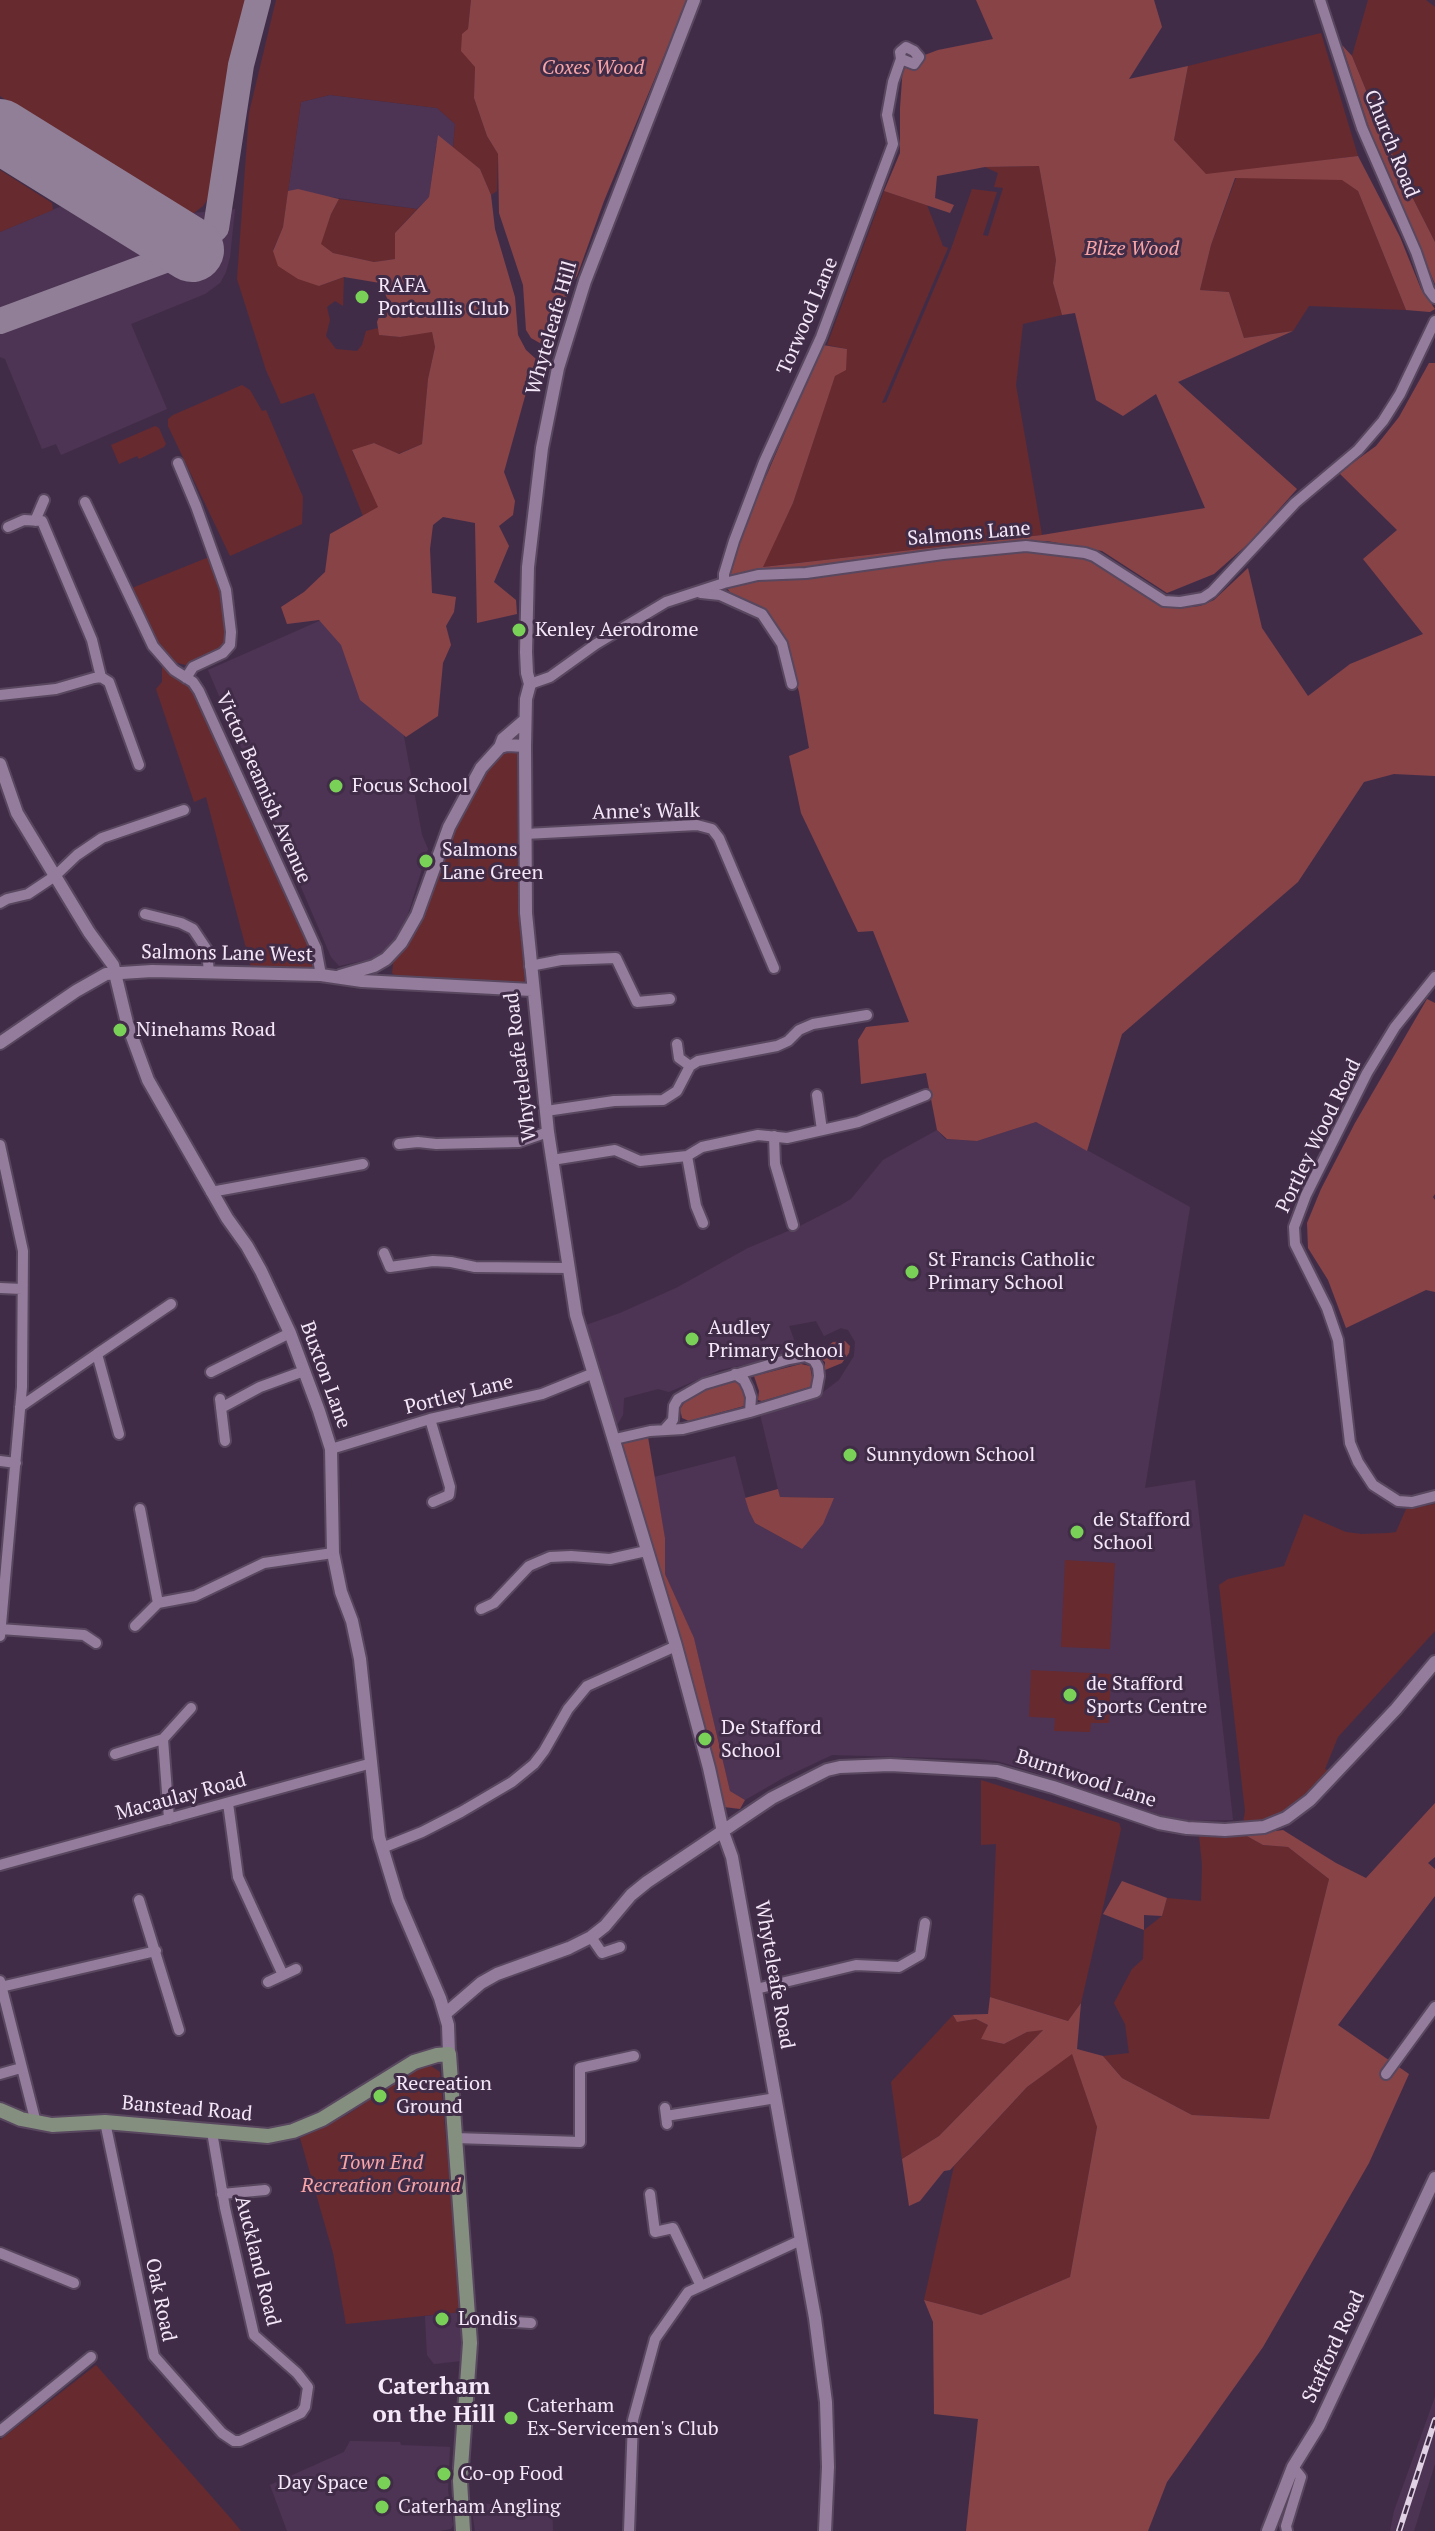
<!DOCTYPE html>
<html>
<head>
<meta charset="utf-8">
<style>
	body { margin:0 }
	canvas { display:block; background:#412c48 }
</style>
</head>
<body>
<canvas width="1435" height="2531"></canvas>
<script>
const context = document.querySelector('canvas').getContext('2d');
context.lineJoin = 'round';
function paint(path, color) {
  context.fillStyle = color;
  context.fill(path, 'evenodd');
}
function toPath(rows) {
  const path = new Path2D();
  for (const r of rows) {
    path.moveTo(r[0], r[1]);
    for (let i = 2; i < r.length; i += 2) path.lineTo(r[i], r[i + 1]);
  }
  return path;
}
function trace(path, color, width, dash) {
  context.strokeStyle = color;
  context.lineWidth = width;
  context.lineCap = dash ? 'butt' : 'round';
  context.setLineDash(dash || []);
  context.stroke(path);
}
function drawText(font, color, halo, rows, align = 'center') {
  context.font = font + ' "PT Serif",serif';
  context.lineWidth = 6;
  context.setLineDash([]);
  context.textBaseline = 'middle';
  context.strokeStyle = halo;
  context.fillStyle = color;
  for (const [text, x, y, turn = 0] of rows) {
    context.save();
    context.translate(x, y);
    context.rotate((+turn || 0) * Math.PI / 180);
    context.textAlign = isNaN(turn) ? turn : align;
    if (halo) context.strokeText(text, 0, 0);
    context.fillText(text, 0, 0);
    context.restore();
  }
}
const built = toPath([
	[330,95,437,108,455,124,453,148,436,146,429,197,417,209,288,191,301,102],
	[126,179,182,214,235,209,230,257,226,272,220,283,205,294,131,324,167,409,61,455,56,444,42,449,5,359,0,357,0,232],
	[378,595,422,835,428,849,408,914,398,935,376,958,339,966,331,957,208,670],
	[1036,1122,1190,1207,1145,1488,1195,1480,1233,1820,1173,1821,1148,1815,1034,1772,997,1761,979,1759,832,1755,783,1778,745,1800,730,1791,694,1639,665,1574,665,1538,654,1477,735,1456,749,1511,755,1523,802,1549,833,1498,780,1497,760,1414,814,1399,839,1380,854,1356,855,1342,848,1330,841,1328,824,1336,816,1321,789,1326,799,1353,720,1370,669,1392,658,1389,624,1398,623,1415,616,1427,586,1325,620,1313,676,1288,748,1248,798,1227,841,1205,851,1199,883,1160,937,1130,945,1139,977,1141],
	[461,2312,461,2361,434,2364,427,2355,425,2316],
	[1435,2397,1435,2464,1414,2531,1390,2531,1394,2511],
	[350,2441,400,2442,401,2445,450,2447,448,2490,453,2525,451,2529,439,2531,287,2531,270,2485,344,2452],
	[471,2503,552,2507,553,2531,475,2531]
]);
const green = toPath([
	[0,0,251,0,225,105,208,199,203,206,194,213,182,214,0,96],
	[276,0,471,0,468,29,475,67,474,98,487,136,498,154,497,191,491,195,480,169,453,148,455,124,437,108,330,95,301,102,283,227,273,250,319,286,344,277,343,306,335,301,327,307,330,320,326,336,336,349,357,351,362,345,366,331,378,328,380,335,400,337,432,331,435,347,428,379,422,444,398,454,374,443,352,451,379,507,363,516,314,393,281,404,266,370,237,279,249,113],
	[1368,0,1426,0,1435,7,1435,242,1400,173,1352,56],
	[1321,33,1358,156,1206,175,1174,140,1188,66],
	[1039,166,1056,260,1053,283,1062,315,1023,324,1016,385,1042,535,762,567,793,503,835,375,847,349,827,345,884,191,927,205,943,246,948,248,882,403,886,402,951,249,972,189,997,192,983,235,988,236,1003,188,994,187,998,173,985,167],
	[0,170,52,203,53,210,0,232],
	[1263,177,1342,179,1358,191,1406,310,1309,306,1293,331,1244,338,1229,292,1200,290,1211,245,1236,178],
	[339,199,417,209,395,233,395,259,374,262,333,253,320,244,331,214],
	[242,385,250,390,262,411,266,410,303,497,302,524,230,556,168,426,168,419,173,415],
	[155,426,159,428,166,444,164,447,139,459,137,456,119,464,111,445],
	[214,555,226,590,230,645,193,667,163,659,192,691,214,733,309,945,316,967,251,967,206,797,194,802,156,689,162,682,162,658,127,590],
	[508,753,517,753,518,904,525,985,397,977,392,973,394,957,468,803,486,771,501,755],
	[1435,1504,1435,1631,1338,1737,1325,1769,1329,1771,1308,1792,1285,1810,1262,1821,1243,1823,1245,1811,1219,1585,1228,1579,1284,1566,1304,1514,1346,1532,1362,1534,1389,1533,1396,1532,1406,1509],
	[1065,1560,1115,1563,1110,1649,1061,1647],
	[1031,1670,1111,1674,1109,1723,1091,1723,1090,1732,1054,1731,1055,1718,1029,1717],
	[981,1780,1119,1823,1121,1829,1081,2003,1068,2021,990,1997,996,1844,981,1845],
	[1199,1835,1245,1835,1263,1845,1288,1847,1329,1879,1269,2119,1192,2115,1122,2078,1103,2056,1129,2053,1125,2024,1114,2003,1132,1969,1143,1959,1144,1930,1162,1916,1167,1898,1201,1901,1202,1865],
	[953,2015,957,2022,976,2019,988,2025,982,2039,1004,2044,1027,2032,1044,2029,939,2136,902,2159,891,2082],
	[1072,2053,1097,2127,1070,2277,981,2315,924,2300,954,2166,1027,2087],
	[428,2064,440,2072,461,2312,346,2324,333,2253,300,2138,347,2115,420,2066],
	[96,2365,233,2521,241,2531,0,2531,0,2440]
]);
const forest = toPath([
	[471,0,687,0,604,201,577,276,570,287,551,343,545,346,531,338,526,330,523,285,499,213,498,154,487,136,474,98,475,67,461,51,462,34,468,29],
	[976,0,1154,0,1162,27,1129,79,1188,66,1174,140,1206,174,1358,156,1400,237,1421,289,1435,309,1430,312,1406,310,1358,191,1342,180,1235,178,1211,245,1200,290,1229,292,1244,338,1293,331,1178,382,1297,489,1249,543,1214,574,1167,593,1102,551,1047,541,908,555,819,568,763,569,729,577,742,532,823,345,847,349,846,370,835,376,793,503,763,567,1042,535,1205,508,1156,394,1123,416,1096,400,1075,313,1062,315,1053,283,1056,260,1039,166,985,167,937,176,935,198,954,205,950,213,884,191,900,153,900,108,903,66,913,68,922,56,938,50,993,39],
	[1342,45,1352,56,1400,173,1435,242,1435,284,1372,137],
	[438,135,480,169,491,195,495,229,515,297,518,335,526,350,536,359,552,363,543,382,529,382,504,472,515,501,513,515,499,526,509,546,494,582,516,600,517,614,477,623,475,523,443,517,433,525,430,549,432,593,456,597,454,612,446,626,451,645,443,663,438,716,406,737,360,700,341,645,319,620,287,624,281,607,304,592,325,572,330,534,378,507,352,450,374,443,399,454,422,444,428,379,435,347,432,332,400,337,379,335,377,322,387,298,380,283,344,277,319,286,298,279,278,266,273,251,283,227,288,191,298,189,339,199,331,214,321,244,333,253,374,262,395,259,395,233,429,197],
	[1429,363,1435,363,1435,776,1394,774,1364,782,1298,882,1122,1034,1087,1151,1036,1122,977,1141,947,1139,937,1130,926,1073,861,1084,858,1040,866,1027,909,1022,873,931,858,932,801,813,789,756,809,748,799,692,785,643,765,612,732,595,727,588,757,580,807,578,941,560,1028,551,1088,559,1162,605,1181,608,1200,606,1214,600,1248,568,1262,628,1308,696,1350,664,1423,634,1363,559,1397,530,1339,473,1376,446,1399,417],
	[1427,999,1435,1003,1435,1194,1433,1197,1435,1200,1435,1292,1426,1290,1346,1328,1328,1280,1308,1248,1307,1223,1321,1189,1355,1123],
	[845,1341,850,1346,849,1353,842,1363,825,1370,825,1362,817,1355,833,1342],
	[801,1364,810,1366,813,1383,810,1387,762,1401,758,1400,759,1391,754,1376],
	[735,1380,743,1387,748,1403,744,1406,689,1421,682,1418,680,1409,687,1399,702,1389],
	[648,1437,665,1538,665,1574,694,1638,730,1791,745,1800,740,1809,724,1807,700,1715,621,1448,625,1440],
	[778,1489,780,1497,834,1498,823,1524,802,1549,755,1523,749,1511,745,1498],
	[1435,1803,1435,1857,1428,1863,1435,1869,1435,1896,1338,2025,1409,2074,1369,2163,1263,2347,1167,2482,1148,2531,966,2531,978,2419,934,2414,933,2322,924,2300,981,2315,1070,2277,1097,2127,1072,2054,1027,2087,950,2170,944,2171,920,2201,909,2206,902,2159,939,2136,1043,2030,1027,2032,1004,2044,981,2039,988,2025,976,2019,957,2022,953,2015,988,2014,990,1997,1068,2021,1081,2003,1077,2049,1103,2056,1122,2078,1192,2115,1269,2119,1329,1879,1288,1847,1263,1845,1245,1835,1283,1830,1336,1863,1366,1878],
	[1122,1881,1167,1898,1162,1916,1144,1915,1144,1930,1103,1914]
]);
const taxiway = toPath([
	[0,321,192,250,216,228,241,65,258,0]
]);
const runway = toPath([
	[0,131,192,250]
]);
const minor = toPath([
	[1320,0,1362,128,1416,252,1429,290,1435,298],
	[178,463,196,506,226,590,231,632,230,645,223,653,193,667,186,678],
	[85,502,153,646,174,670,193,682,199,691,316,948,321,975],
	[35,521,44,500],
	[8,527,24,520,42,521,92,640,101,677],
	[724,583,724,574,734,541,764,462,821,337,893,144,887,115,893,82,901,59,900,52,906,47,914,51,919,57,914,64,901,59],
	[701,593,720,595,762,614,782,644,792,684],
	[530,684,550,677,596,644,666,602,724,583,758,575,806,573,943,554,1026,546,1085,553,1094,556,1164,601,1180,602,1203,598,1212,592,1295,503,1358,450,1383,421,1400,394,1435,321],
	[0,695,56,689,94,678,101,677,109,682,139,765],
	[525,834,697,825,712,829,719,838,774,968],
	[0,903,7,899,28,894,55,876,77,855,102,838,184,810],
	[145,914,181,923,193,929,207,950,209,973],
	[530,966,561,960,616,958,637,1002,670,999],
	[1435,977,1395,1027,1367,1073,1306,1195,1294,1227,1295,1244,1327,1308,1338,1340,1350,1443,1358,1462,1373,1485,1398,1501,1412,1502,1435,1496],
	[677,1044,679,1058,690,1066],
	[817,1095,822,1130],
	[546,1111,614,1101,663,1100,677,1091,690,1066,698,1061,777,1046,788,1041,799,1030,813,1024,867,1015],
	[774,1136,775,1164,793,1225],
	[399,1144,418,1142,436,1144,519,1142,548,1132],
	[0,1145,23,1251,22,1387,0,1636],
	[687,1156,696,1206,703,1223],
	[552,1160,615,1150,640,1161,687,1156,702,1147,758,1135,787,1138,858,1122,926,1095],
	[211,1192,363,1164],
	[384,1253,390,1267,433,1261,451,1262,475,1267,568,1268],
	[0,1288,22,1289],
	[211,1372,290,1333],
	[220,1399,225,1441],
	[20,1407,97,1354],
	[221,1408,260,1387,304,1371],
	[430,1419,450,1487,449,1495,433,1502],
	[665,1429,673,1420,674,1406,678,1399,704,1384,789,1359,805,1356,814,1360,818,1367,819,1376,816,1392,750,1412],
	[119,1434,97,1354,171,1304],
	[615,1439,650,1431,683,1429,750,1412,751,1397,748,1388,744,1380,735,1374],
	[331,1449,430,1419,542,1394,594,1373],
	[0,1461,16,1463],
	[140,1509,158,1603,195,1596,264,1563,333,1553],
	[481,1609,494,1603,529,1566,550,1557,571,1556,610,1559,646,1551],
	[135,1626,158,1603],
	[0,1629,84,1635,96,1643],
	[115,1754,163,1739],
	[228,1803,238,1877,283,1975],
	[169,1819,163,1739,191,1708],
	[382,1848,422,1832,461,1812,512,1782,534,1764,544,1751,568,1709,587,1686,676,1646],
	[0,1865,372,1763],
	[139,1900,179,2030],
	[591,1937,602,1953,620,1947],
	[0,1981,36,2123],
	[268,1982,296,1969],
	[1,1987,156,1951],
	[756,1989,856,1965,899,1967,920,1955,925,1923],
	[0,2074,21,2068],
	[1386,2074,1435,2007],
	[665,2108,667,2124],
	[666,2116,776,2098],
	[105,2122,154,2356,222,2433,234,2441,240,2441,301,2413,305,2407,308,2387,297,2373,254,2335,225,2208,212,2132],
	[455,2138,580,2142,580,2068,634,2056],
	[222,2194,265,2190],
	[650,2194,655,2232,673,2228,701,2286],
	[0,2253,74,2283],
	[469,2319,531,2323],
	[0,2431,91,2357],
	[629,2531,633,2420,655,2339,688,2292,801,2240],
	[1287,2531,1286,2526,1301,2477,1293,2467]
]);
const tertiary = toPath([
	[694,0,585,281,558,368,542,448,528,567,526,652,527,673,530,684,526,699,525,746,526,913,548,1132,576,1315,676,1646,709,1768,723,1832,732,1857,815,2318,826,2402,828,2467,825,2531],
	[500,747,503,739,525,720],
	[0,764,17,813,89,932,113,965,127,1023,148,1080,227,1218,247,1246,261,1271,290,1333,319,1411,331,1449,333,1553,341,1592,352,1621,360,1659,379,1837,398,1900,440,1998,448,2025,449,2054],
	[340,976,374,966,386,959,401,943,417,915,449,827,481,768,500,747,507,745,525,746],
	[0,1043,76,991,106,974,152,971,321,975,362,981,532,990],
	[445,2014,481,1983,497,1974,569,1948,591,1937,605,1926,631,1895,647,1882,772,1798,827,1770,840,1767,890,1765,997,1771,1053,1787,1159,1823,1187,1828,1225,1830,1264,1827,1286,1818,1310,1800,1396,1709,1435,1662],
	[1268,2531,1293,2467,1319,2425,1435,2178]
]);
const secondary = toPath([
	[0,2110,21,2119,52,2125,105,2122,268,2136,293,2131,322,2119,414,2062,437,2055,449,2054,470,2343,460,2481,463,2531]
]);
const rail = toPath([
	[1399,2531,1435,2420]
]);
const markers = [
	[362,297,8,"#79d157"],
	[519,630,8,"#79d157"],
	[336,786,8,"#79d157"],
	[426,861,8,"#79d157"],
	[120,1030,8,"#79d157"],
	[912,1272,8,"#79d157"],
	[692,1339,8,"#79d157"],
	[850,1455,8,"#79d157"],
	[1077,1532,8,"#79d157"],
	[1070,1695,8,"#79d157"],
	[705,1739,8,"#79d157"],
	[380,2096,8,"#79d157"],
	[442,2319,8,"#79d157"],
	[511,2418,8,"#79d157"],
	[444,2474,8,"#79d157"],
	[384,2483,8,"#79d157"],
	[382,2507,8,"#79d157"]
];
const parkNames = [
	["Coxes Wood",593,68],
	["Blize Wood",1132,249],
	["Town End",381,2163],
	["Recreation Ground",381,2186]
];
const streetNames = [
	["Church Road",1391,144,68],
	["Torwood Lane",808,316,-67],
	["Whyteleafe Hill",552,328,-74],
	["Salmons Lane",969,534,-5],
	["Victor Beamish Avenue",263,788,66],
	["Anne's Walk",646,812,-1],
	["Salmons Lane West",227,954,1],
	["Whyteleafe Road",521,1067,-97],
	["Portley Wood Road",1319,1136,-64],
	["Buxton Lane",325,1375,70],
	["Portley Lane",459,1395,-14],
	["Burntwood Lane",1086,1779,18],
	["Macaulay Road",181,1797,-15],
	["Whyteleafe Road",774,1975,80],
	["Banstead Road",187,2109,5],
	["Auckland Road",257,2261,76],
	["Oak Road",160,2300,78],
	["Stafford Road",1334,2347,-65]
];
const poiNames = [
	["RAFA",378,286],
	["Portcullis Club",378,309],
	["Kenley Aerodrome",535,630],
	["Focus School",352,786],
	["Salmons",442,850],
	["Lane Green",442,873],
	["Ninehams Road",136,1030],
	["St Francis Catholic",928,1260],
	["Primary School",928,1283],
	["Audley",708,1328],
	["Primary School",708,1351],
	["Sunnydown School",866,1455],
	["de Stafford",1093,1520],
	["School",1093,1543],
	["de Stafford",1086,1684],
	["Sports Centre",1086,1707],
	["De Stafford",721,1728],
	["School",721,1751],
	["Recreation",396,2084],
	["Ground",396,2107],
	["Londis",458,2319],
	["Caterham",527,2406],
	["Ex-Servicemen's Club",527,2429],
	["Co-op Food",460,2474],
	["Day Space",368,2483,"right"],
	["Caterham Angling",398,2507]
];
const quarterNames = [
	["Caterham",434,2387],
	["on the Hill",434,2415]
];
paint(built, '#4d3455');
paint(green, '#672a2e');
paint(forest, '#884347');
trace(taxiway, '#907f96', 26);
trace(runway, '#907f96', 64);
trace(minor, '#58475e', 14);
trace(tertiary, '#58475e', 16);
trace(secondary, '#58475e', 18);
trace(minor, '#947c9c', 10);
trace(tertiary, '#947c9c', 12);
trace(secondary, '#858f80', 14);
trace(rail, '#e0d2e4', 6);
trace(rail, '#412c48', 3, [9]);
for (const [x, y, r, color] of markers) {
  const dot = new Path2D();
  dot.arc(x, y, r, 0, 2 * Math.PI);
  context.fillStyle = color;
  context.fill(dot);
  trace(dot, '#412c48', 3);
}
drawText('italic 20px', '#f8a5a7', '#412c48', parkNames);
drawText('20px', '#f4e7f8', '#412c48', streetNames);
drawText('20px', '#f4e7f8', '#412c48', poiNames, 'left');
drawText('bold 24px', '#f4e7f8', '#412c48', quarterNames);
</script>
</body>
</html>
